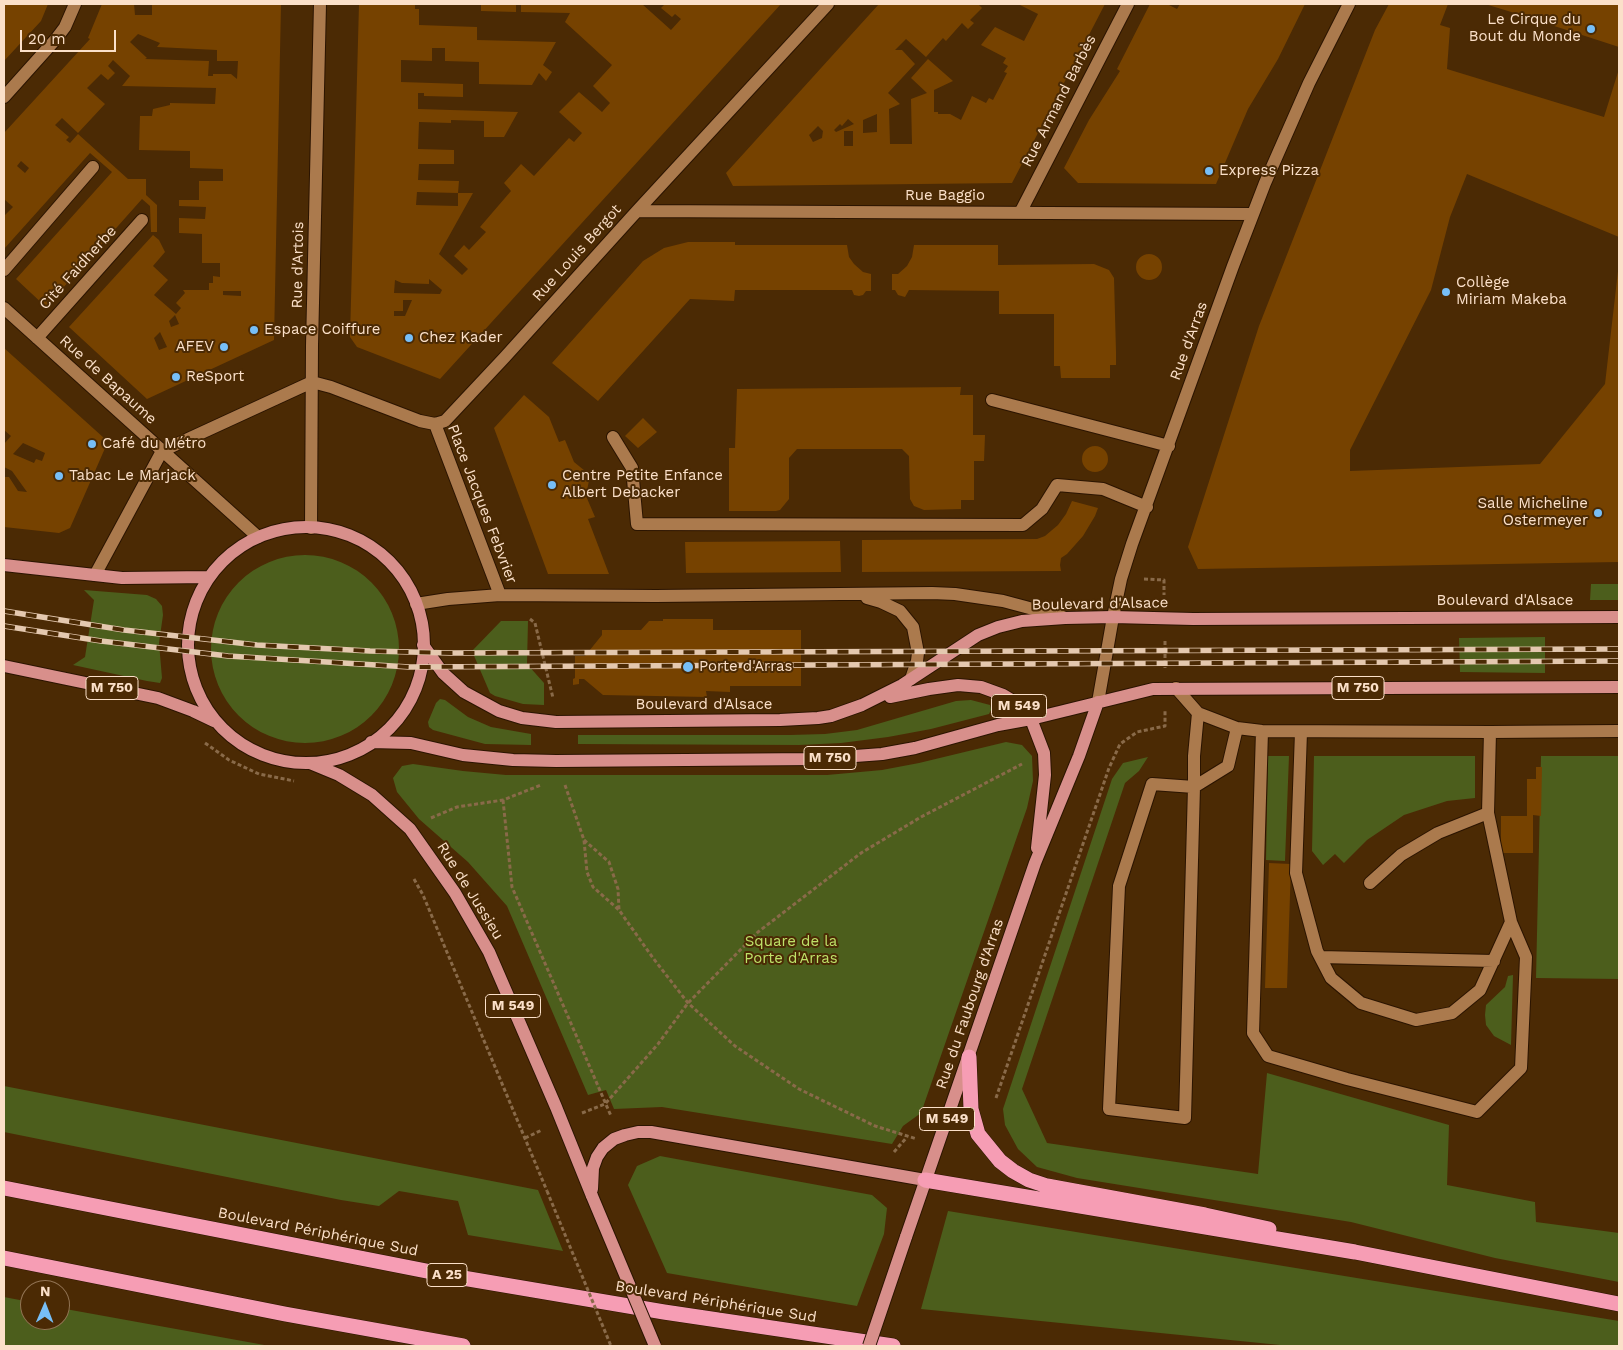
<!DOCTYPE html>
<html>
<head>
<meta charset="utf-8">
<style>
	body { margin:0 }
	#map { position:relative; width:1623px; height:1350px; overflow:hidden; background:#4b2a04; font-family:"Work Sans",sans-serif }
	canvas { display:block }
	.frame { position:absolute; inset:0; border:5px solid #fbe0c9; pointer-events:none }
	.north { position:absolute; left:20px; top:1280px; width:50px; height:50px; box-sizing:border-box; background:#4b2a04; border:1px solid #917353; border-radius:50%; rotate:1deg; font-size:14px; font-weight:700; line-height:20px; text-align:center; color:#fbe0c9 }
	.north::after { content:''; display:block; margin:auto; width:18px; height:22px; background:#77bff7; clip-path:polygon(50% 0,100% 100%,50% 72%,0 100%) }
	.scale { position:absolute; left:20px; top:30px; width:96px; height:22px; box-sizing:border-box; border:2px solid #fbe0c9; border-top:0; padding-left:6px; font-size:15px; line-height:18px; white-space:nowrap; color:#fbe0c9; -webkit-text-stroke:4px #4b2a04; paint-order:stroke }
</style>
</head>
<body>
<div id="map">
<canvas width="1623" height="1350"></canvas>
<div class="frame"></div>
<div class="north">N</div>
<div class="scale">20 m</div>
</div>
<script>
const context = document.querySelector('canvas').getContext('2d');
context.lineJoin = 'round';
function paint(path, color) {
  context.fillStyle = color;
  context.fill(path, 'evenodd');
}
function toPath(rows) {
  const path = new Path2D();
  for (const r of rows) {
    if (r.length === 3) {
      path.moveTo(r[0] + r[2], r[1]);
      path.arc(r[0], r[1], r[2], 0, 2 * Math.PI);
      continue;
    }
    path.moveTo(r[0], r[1]);
    for (let i = 2; i < r.length; i += 2) path.lineTo(r[i], r[i + 1]);
  }
  return path;
}
function trace(path, color, width, dash) {
  context.strokeStyle = color;
  context.lineWidth = width;
  context.lineCap = dash ? 'butt' : 'round';
  context.setLineDash(dash || []);
  context.stroke(path);
}
function drawText(font, color, halo, rows, align = 'center') {
  context.font = font + ' "Work Sans",sans-serif';
  context.lineWidth = 4;
  context.setLineDash([]);
  context.textBaseline = 'middle';
  context.strokeStyle = halo;
  context.fillStyle = color;
  for (const [text, x, y, turn = 0] of rows) {
    context.save();
    context.translate(x, y);
    context.rotate((+turn || 0) * Math.PI / 180);
    context.textAlign = isNaN(turn) ? turn : align;
    if (halo) context.strokeText(text, 0, 0);
    context.fillText(text, 0, 0);
    context.restore();
  }
}
const green = toPath([
	[305,649,94],
	[1591,584,1619,584,1619,600,1590,600],
	[84,590,147,595,156,599,162,606,163,615,159,643,162,678,160,683,147,681,73,665,85,657,94,600],
	[501,621,528,621,527,664,544,683,544,705,523,704,495,696,490,693,472,651],
	[1545,637,1545,673,1460,672,1459,638],
	[440,699,445,700,468,717,491,727,531,734,531,745,485,744,433,730,429,727,428,722,436,703],
	[971,700,990,705,991,710,989,714,931,729,888,737,841,743,799,745,578,744,578,735,790,735,825,734,857,730,956,701],
	[1006,742,1022,745,1032,756,1033,781,1027,808,921,1113,903,1126,892,1144,662,1107,614,1109,606,1090,588,1095,507,906,468,862,419,819,397,792,393,778,402,766,413,764,463,771,506,775,827,775,882,770,919,763],
	[1268,756,1289,756,1285,861,1266,860],
	[1314,756,1475,756,1475,798,1447,801,1404,815,1367,840,1344,863,1335,854,1323,865,1312,851],
	[1541,756,1619,756,1619,979,1536,978],
	[1148,757,1139,771,1125,783,1022,1089,1047,1143,1258,1174,1267,1073,1449,1125,1447,1185,1535,1202,1536,1222,1619,1233,1619,1282,1495,1258,1351,1222,1077,1178,1037,1167,1018,1149,1005,1125,1003,1109,1112,779,1123,763],
	[1513,975,1511,1045,1494,1036,1486,1025,1485,1015,1486,1005,1505,987,1508,976],
	[4,1086,538,1190,563,1251,468,1235,458,1201,399,1191,379,1206,341,1200,4,1132],
	[660,1156,872,1195,887,1208,884,1234,857,1306,667,1273,628,1185,637,1166],
	[948,1211,1619,1321,1619,1346,1290,1346,921,1309],
	[4,1297,30,1302,30,1320,60,1320,60,1308,270,1346,4,1346]
]);
const building = toPath([
	[4,4,48,4,41,21,4,61],
	[102,4,134,4,135,15,152,15,152,4,281,4,274,340,147,399,69,327,153,235,159,240,165,252,153,266,168,280,154,295,176,314,181,308,176,303,185,293,183,290,209,290,209,283,213,283,213,276,220,277,220,263,202,263,202,234,179,233,179,218,205,219,206,207,179,206,179,200,199,200,199,181,223,181,223,169,190,168,190,151,139,150,140,116,152,116,153,109,170,105,170,103,215,104,216,88,122,86,130,76,113,60,108,66,115,73,108,80,101,74,87,88,105,104,78,133,62,118,55,125,69,137,66,140,70,143,78,134,128,179,146,179,146,195,157,205,157,232,151,232,150,206,142,199,46,307,16,279,112,172,90,153,4,249,4,216,13,207,4,199,4,133,90,39,88,38],
	[138,34,160,43,157,47,217,50,217,61,238,61,237,79,231,74,213,74,213,76,208,76,209,61,145,59,147,58,130,42],
	[21,161,29,168,25,173,17,166],
	[223,291,241,291,241,296,223,295],
	[175,315,179,324,171,327,169,321],
	[160,332,167,347,159,350,154,338],
	[359,4,415,4,415,9,419,9,419,25,477,27,477,40,556,42,543,65,552,72,546,81,539,73,532,85,479,84,479,62,445,61,445,48,432,48,432,61,401,60,401,82,463,84,463,97,424,96,424,93,418,93,418,109,518,112,504,137,484,137,484,121,451,120,451,123,419,122,418,149,454,150,454,164,419,164,418,180,459,181,458,193,473,193,439,254,462,275,468,269,454,256,464,245,469,250,486,232,480,227,511,191,504,183,521,164,534,176,569,138,574,142,582,133,559,112,579,92,602,112,610,103,593,86,612,65,565,22,570,13,521,12,521,4,642,4,671,30,681,19,675,14,672,17,661,8,665,4,781,4,440,379,357,347,350,337],
	[417,192,458,193,458,206,416,205],
	[429,279,442,290,440,294,394,293,395,280,402,283,429,284],
	[403,300,412,300,405,316,394,316,394,311,403,311],
	[481,4,516,4,516,12,481,11],
	[879,4,978,4,982,8,970,20,974,23,968,29,962,23,946,41,943,38,926,57,906,39,895,50,902,50,915,64,888,93,900,104,889,109,890,144,912,144,911,99,927,93,911,78,928,59,953,81,934,90,934,112,938,112,938,114,950,114,961,120,972,96,986,103,989,98,993,100,1007,73,1004,72,1008,66,1003,63,1006,58,981,45,995,27,1024,41,1038,14,1018,4,1105,4,1012,183,733,186,726,173],
	[877,114,877,132,863,133,863,120],
	[848,119,854,124,836,132,834,130,840,124,842,126],
	[818,126,823,131,822,138,813,142,809,135],
	[844,131,853,131,853,146,844,146],
	[1150,4,1167,4,1177,9,1180,4,1305,4,1278,59,1248,109,1216,184,1078,183,1064,168,1089,120,1120,71,1117,69],
	[1389,4,1448,4,1440,25,1450,28,1447,69,1604,117,1619,69,1619,237,1467,174,1450,217,1431,290,1350,450,1350,471,1540,464,1605,384,1618,271,1619,271,1619,562,1198,569,1188,547,1259,326,1375,30],
	[1485,4,1619,4,1619,47,1508,11],
	[688,242,735,242,735,245,847,245,849,257,854,264,863,272,871,274,871,291,866,291,863,295,859,296,854,295,852,290,735,290,734,301,690,299,598,401,552,363,643,261,664,248],
	[914,245,998,245,998,265,1094,264,1109,270,1114,278,1116,352,1116,365,1110,365,1110,378,1061,378,1060,366,1054,366,1054,314,999,314,999,291,909,290,905,297,898,295,895,290,892,290,892,274,898,274,907,266,912,257],
	[1149,267,13],
	[4,348,104,438,106,446,70,528,59,533,4,527,5,477,9,477,18,491,27,492,12,471,4,467,4,444,11,436,4,430],
	[23,443,45,453,42,461,36,459,34,463,13,454],
	[961,387,960,395,973,395,973,435,985,435,984,461,974,461,974,500,961,500,961,509,924,510,914,506,910,499,909,456,902,449,797,449,789,458,789,499,780,510,776,511,729,511,729,448,735,448,737,389],
	[524,395,549,417,559,442,565,440,574,462,590,475,586,496,595,517,588,519,609,574,548,574,494,428],
	[643,418,657,432,638,448,625,436],
	[1095,459,13],
	[1072,501,1098,508,1095,516,1083,536,1067,554,1061,558,1060,565,1061,571,862,572,862,540,1037,539,1045,536,1058,525,1066,514],
	[840,541,841,572,686,573,685,542],
	[663,619,713,619,713,630,801,630,801,686,730,686,730,692,706,691,707,697,603,695,584,679,579,679,579,684,573,685,573,679,575,678,575,656,585,656,602,635,602,630,641,630,649,621,663,621],
	[1536,767,1542,767,1541,816,1533,815,1533,853,1501,853,1501,816,1527,816,1527,779,1536,779],
	[1269,863,1291,864,1287,988,1265,988]
]);
const path = toPath([
	[1144,579,1164,580,1164,595],
	[530,619,535,623,553,698],
	[1165,641,1165,668],
	[205,743,229,760,259,774,294,781],
	[565,785,584,840,587,872,593,887,619,910,653,958,688,1003,735,1046,799,1089,875,1126,917,1139],
	[503,800,512,887,611,1116],
	[431,818,457,807,503,800,541,785],
	[584,840,609,862,618,889,619,910],
	[414,879,423,895,547,1191],
	[996,1098,1109,768,1120,744,1137,732,1165,726,1165,711],
	[582,1113,605,1104,658,1044,688,1003,758,932,861,853,921,817,1022,764],
	[525,1138,542,1130],
	[894,1152,907,1137]
]);
const minor = toPath([
	[4,97,56,39,65,27,75,4],
	[637,211,1253,214],
	[1020,213,1128,4],
	[4,270,93,167],
	[4,308,258,537],
	[37,338,142,220],
	[312,382,331,387,420,421,435,424,445,421,505,357,637,211,828,4],
	[992,400,1169,446],
	[435,424,500,595],
	[613,437,632,468,637,524,1023,525,1042,509,1057,485,1103,489,1147,507],
	[311,528,312,345,320,4],
	[95,575,162,451,312,382],
	[867,598,881,602,900,611,913,627,918,653,917,661,911,679],
	[416,604,448,599,500,595,656,596,932,593,955,594,1003,601,1063,617],
	[1176,688,1198,713,1237,728,1262,731,1490,732,1619,731],
	[1098,702,1113,617,1121,579,1132,544,1233,266,1265,183,1309,83,1349,4],
	[1198,713,1194,756,1194,787,1228,766,1237,728],
	[1262,731,1253,1033,1268,1056,1347,1079,1477,1112,1521,1068,1526,957,1511,922],
	[1301,732,1296,873,1317,951,1331,978,1361,1003,1416,1020,1452,1013,1480,990,1511,922,1488,813,1490,732],
	[1152,784,1194,787,1185,1118,1109,1109,1119,886,1152,784],
	[1370,883,1401,855,1438,833,1488,813],
	[1320,957,1494,961]
]);
const major = toPath([
	[306,645,118],
	[4,565,122,578,209,577],
	[423,645,443,673,464,692,499,711,522,718,556,722,780,720,818,718,831,716,862,705,902,685,978,635,998,627,1022,621,1065,618,1113,617,1193,619,1619,617],
	[4,666,158,698,193,711,214,721],
	[890,697,929,689,958,685,981,687,1003,695,1018,704,1031,719,1044,753,1045,775,1037,848],
	[371,742,411,743,463,755,513,760,556,761,815,759,882,754,915,748,998,725,1031,719,1153,689,1619,687],
	[310,763,339,775,372,795,410,829,455,893,489,952,556,1107,592,1196],
	[592,1189,593,1168,597,1157,603,1148,614,1139,625,1135,638,1132,651,1132,925,1180],
	[906,1237,1035,863,1079,756,1098,702]
]);
const highway = toPath([
	[969,1057,971,1109,978,1134,1000,1161,1013,1171,1029,1180,1047,1186,1205,1215,1269,1229],
	[925,1180,1355,1252,1619,1304],
	[4,1188,457,1277,664,1312,893,1346],
	[4,1258,285,1314,463,1346]
]);
const rail = toPath([
	[4,611,124,630,257,645,370,651,451,653,1619,649],
	[4,626,101,641,228,656,409,667,1619,661]
]);
const pathBridge = toPath([
	[547,1191,611,1346]
]);
const majorBridge = toPath([
	[592,1196,655,1346],
	[869,1346,906,1237]
]);
const markers = [
	[1591,29,5,"#77bff7"],
	[1209,171,5,"#77bff7"],
	[1446,292,5,"#77bff7"],
	[254,330,5,"#77bff7"],
	[409,338,5,"#77bff7"],
	[224,347,5,"#77bff7"],
	[176,377,5,"#77bff7"],
	[92,444,5,"#77bff7"],
	[59,476,5,"#77bff7"],
	[552,485,5,"#77bff7"],
	[1598,513,5,"#77bff7"],
	[688,667,6,"#77bff7"]
];
const shields = [
	[112,688,52],
	[1358,688,52],
	[1019,706,55],
	[830,758,52],
	[513,1006,55],
	[947,1119,55],
	[447,1275,40]
];
const shieldNames = [
	["M 750",112,688],
	["M 750",1358,688],
	["M 549",1019,706],
	["M 750",830,758],
	["M 549",513,1006],
	["M 549",947,1119],
	["A 25",447,1275]
];
const poiNames = [
	["Le Cirque du",1581,20,"right"],
	["Bout du Monde",1581,37,"right"],
	["Express Pizza",1219,171],
	["Collège",1456,283],
	["Miriam Makeba",1456,300],
	["Espace Coiffure",264,330],
	["Chez Kader",419,338],
	["AFEV",214,347,"right"],
	["ReSport",186,377],
	["Café du Métro",102,444],
	["Tabac Le Marjack",69,476],
	["Centre Petite Enfance",562,476],
	["Albert Debacker",562,493],
	["Salle Micheline",1588,504,"right"],
	["Ostermeyer",1588,521,"right"],
	["Porte d'Arras",699,667]
];
const streetNames = [
	["Rue Armand Barbès",1059,101,-63],
	["Rue Baggio",945,196],
	["Rue Louis Bergot",577,253,-48],
	["Rue d'Artois",298,265,-89],
	["Cité Faidherbe",78,268,-48],
	["Rue d'Arras",1189,341,-70],
	["Rue de Bapaume",108,380,42],
	["Place Jacques Febvrier",482,504,69],
	["Boulevard d'Alsace",1505,601],
	["Boulevard d'Alsace",1100,604,-1],
	["Boulevard d'Alsace",704,705],
	["Rue de Jussieu",470,891,58],
	["Rue du Faubourg d'Arras",970,1004,-71],
	["Boulevard Périphérique Sud",318,1232,11],
	["Boulevard Périphérique Sud",716,1302,9]
];
const parkNames = [
	["Square de la",791,942],
	["Porte d'Arras",791,959]
];
paint(green, '#4c5e1c');
paint(building, '#764200');
trace(minor, '#2b1400', 14);
trace(major, '#2b1400', 14);
trace(highway, '#2b1400', 16);
trace(path, '#896a49', 3, [4, 2.5]);
trace(minor, '#ab7a4d', 12);
trace(major, '#d88f8b', 12);
trace(highway, '#f69db4', 15);
trace(rail, '#e4c8af', 5.5);
trace(rail, '#4b2a04', 4, [11]);
trace(majorBridge, '#2b1400', 14, []);
trace(pathBridge, '#896a49', 3, [4, 2.5]);
trace(majorBridge, '#d88f8b', 12);
for (const [x, y, r, color] of markers) {
  const dot = new Path2D();
  dot.arc(x, y, r, 0, 2 * Math.PI);
  context.fillStyle = color;
  context.fill(dot);
  trace(dot, '#4b2a04', 2);
}
for (const [x, y, w] of shields) {
  const box = new Path2D();
  box.roundRect(x - w / 2, y - 11.5, w, 23, 4);
  context.fillStyle = '#4b2a04';
  context.fill(box);
  trace(box, '#fbe0c9', 1);
}
drawText('bold 14px', '#fbe0c9', null, shieldNames);
drawText('15px', '#fbe0c9', '#4b2a04', poiNames, 'left');
drawText('15px', '#fbe0c9', '#4b2a04', streetNames);
drawText('15px', '#bee269', '#4b2a04', parkNames);
</script>
</body>
</html>
